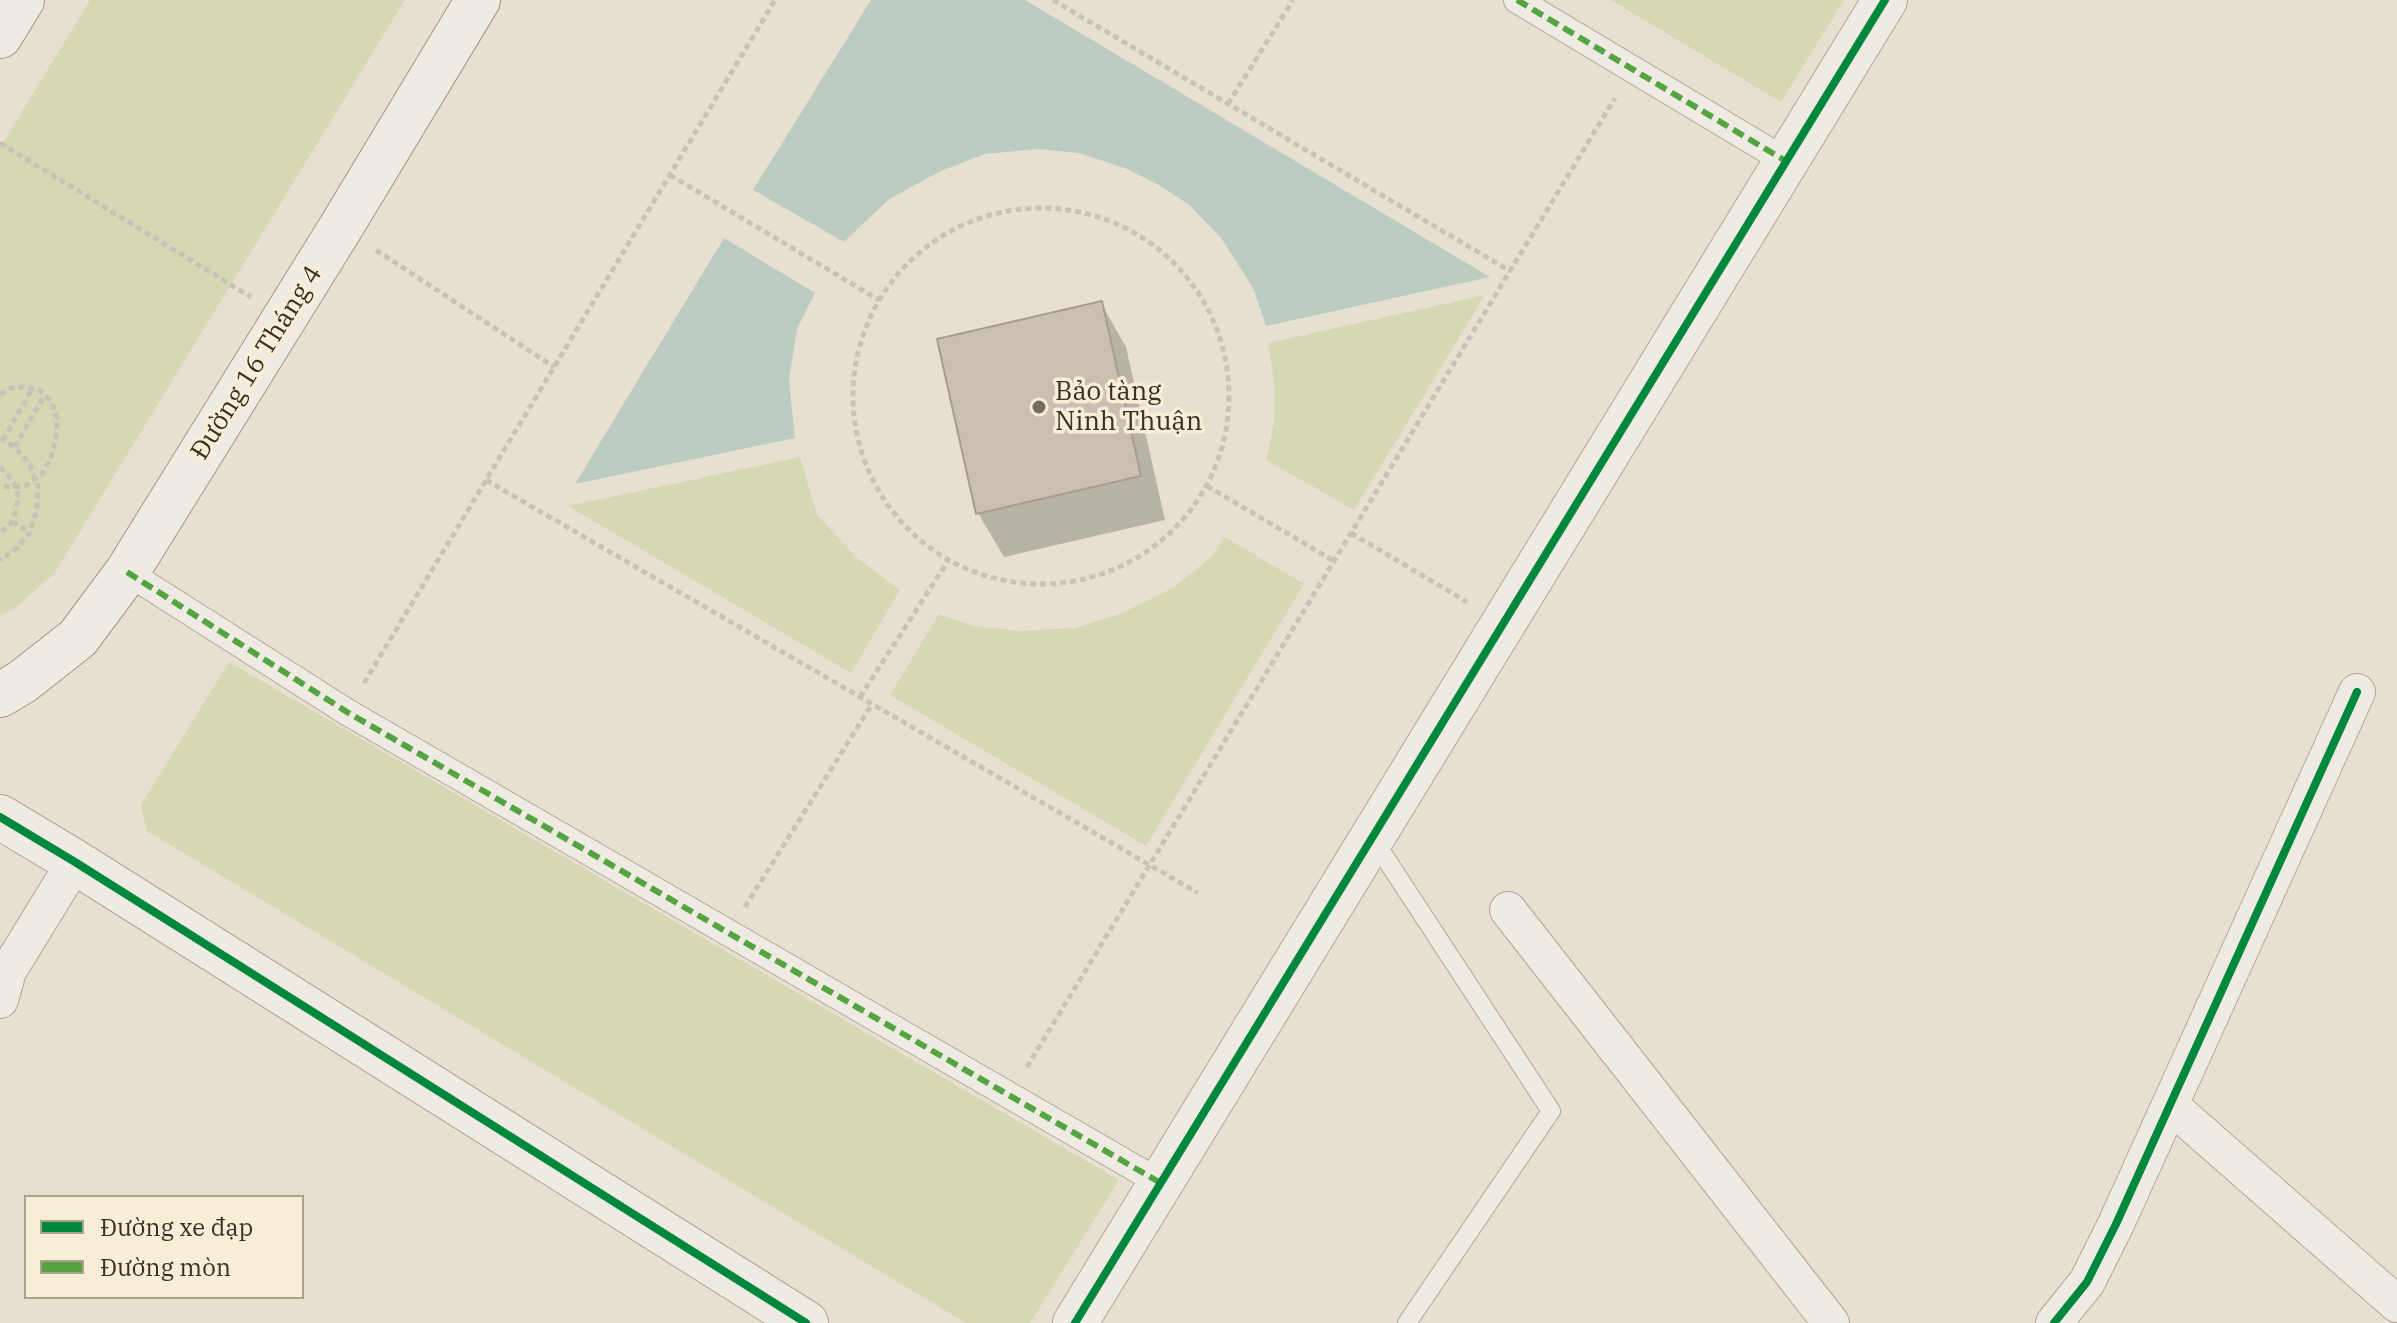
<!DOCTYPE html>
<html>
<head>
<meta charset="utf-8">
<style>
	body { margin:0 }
	#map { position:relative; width:2397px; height:1323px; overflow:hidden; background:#e7e0d1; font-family:"IBM Plex Serif",serif }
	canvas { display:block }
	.legend { position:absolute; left:24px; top:1195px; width:280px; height:104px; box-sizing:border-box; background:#f7eed8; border:2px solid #ada18e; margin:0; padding:10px 14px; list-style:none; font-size:24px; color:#3d2e20 }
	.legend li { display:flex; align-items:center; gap:16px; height:40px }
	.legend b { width:40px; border:2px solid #ada18e }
</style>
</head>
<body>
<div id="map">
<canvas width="2397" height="1323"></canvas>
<ul class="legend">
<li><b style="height:10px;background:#00873e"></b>Đường xe đạp</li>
<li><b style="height:10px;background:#54a441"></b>Đường mòn</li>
</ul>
</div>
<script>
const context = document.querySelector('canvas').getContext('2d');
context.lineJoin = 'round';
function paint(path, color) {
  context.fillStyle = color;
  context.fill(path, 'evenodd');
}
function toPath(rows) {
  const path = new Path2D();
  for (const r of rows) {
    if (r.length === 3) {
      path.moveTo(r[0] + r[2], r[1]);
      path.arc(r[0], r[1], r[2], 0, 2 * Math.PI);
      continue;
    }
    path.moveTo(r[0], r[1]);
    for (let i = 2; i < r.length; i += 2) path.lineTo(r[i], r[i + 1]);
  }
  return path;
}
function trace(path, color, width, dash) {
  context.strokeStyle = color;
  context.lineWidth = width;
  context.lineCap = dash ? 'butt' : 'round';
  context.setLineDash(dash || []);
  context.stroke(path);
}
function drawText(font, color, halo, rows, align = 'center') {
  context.font = font + ' "IBM Plex Serif",serif';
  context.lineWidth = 7;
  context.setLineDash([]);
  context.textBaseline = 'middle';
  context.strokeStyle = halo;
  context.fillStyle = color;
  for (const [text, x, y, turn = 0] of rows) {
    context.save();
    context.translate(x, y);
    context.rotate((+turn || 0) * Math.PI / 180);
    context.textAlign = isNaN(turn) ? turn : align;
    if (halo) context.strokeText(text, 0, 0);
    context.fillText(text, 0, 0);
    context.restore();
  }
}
const green = toPath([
	[90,0,405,0,54,574,14,609,0,616,0,148],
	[1611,0,1844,0,1781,102],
	[1485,295,1354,510,1266,460,1274,423,1275,388,1268,343],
	[800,457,817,515,857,558,900,590,851,673,568,506],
	[1225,537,1304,584,1146,846,890,695,939,614,973,626,1021,631,1075,628,1120,614,1173,588,1211,557],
	[229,662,1119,1180,1030,1323,966,1323,147,831,141,805]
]);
const water = toPath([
	[871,0,1025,0,1490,277,1266,326,1253,288,1221,238,1188,204,1157,184,1125,168,1079,153,1038,149,985,154,941,171,889,199,844,242,753,190],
	[724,238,815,293,797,329,789,380,795,438,575,484]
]);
const shadow = toPath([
	[1101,303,1126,347,1165,520,1004,557,978,513]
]);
const building = toPath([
	[1102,301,1141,476,976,514,937,339,1102,301]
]);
const path = toPath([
	[1053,0,1510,271],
	[1228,104,1293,0],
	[0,143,251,297],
	[670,175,879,300],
	[1041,396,188],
	[376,250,554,367],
	[0,394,11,388,24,387,39,390,51,401,57,418,56,437,51,458,43,473,25,486,0,487],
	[0,438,15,447,30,465,38,486,37,510,30,532,17,548,0,560],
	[3,440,32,389],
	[15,447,44,396],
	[0,467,13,481,18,494,17,508,12,522,0,533],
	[486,480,1198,893],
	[1207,486,1334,561],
	[12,522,30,532],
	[1351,533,1467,602],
	[364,683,775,0],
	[860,697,948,561],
	[745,907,872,704],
	[1027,1067,1615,98]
]);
const service = toPath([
	[1373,839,1551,1111,1407,1323]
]);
const pedestrian = toPath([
	[1517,0,1784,160],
	[127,572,347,712,1159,1182]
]);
const minor = toPath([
	[1508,910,1831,1323],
	[0,1000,8,971,75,862],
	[2170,1105,2397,1304],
	[2054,1323,2087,1282,2116,1224,2357,692]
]);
const tertiary = toPath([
	[0,817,75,862,806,1323],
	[1075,1323,1885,0]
]);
const secondary = toPath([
	[0,36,22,0],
	[0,695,22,682,78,638,127,572,341,227,478,0]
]);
const quiet = toPath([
	[1517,0,1784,160],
	[127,572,347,712,1159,1182]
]);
const cycleway = toPath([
	[0,817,75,862,806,1323],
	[1075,1323,1885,0],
	[2054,1323,2087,1282,2116,1224,2357,692]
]);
const markers = [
	[1039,407,8,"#786c5e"]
];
const streetNames = [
	["Đường 16 Tháng 4",257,363,-58]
];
const poiNames = [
	["Bảo tàng",1055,392],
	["Ninh Thuận",1055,422]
];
paint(green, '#d6d7b3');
paint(water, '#bcccc2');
paint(shadow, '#0003');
paint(building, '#cbbfb2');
trace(building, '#a89c90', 2);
trace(service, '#ada599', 20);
trace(pedestrian, '#ada599', 28);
trace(minor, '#ada599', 38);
trace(tertiary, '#ada599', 46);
trace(secondary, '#9c958a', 46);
trace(path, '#c8c2b9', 5, [6, 4]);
trace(service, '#efebe3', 18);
trace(pedestrian, '#efebe3', 26);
trace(minor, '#efebe3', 36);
trace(tertiary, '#efebe3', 44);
trace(secondary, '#efebe3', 44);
trace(quiet, '#54a441', 6, [12, 6]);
trace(cycleway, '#00873e', 8);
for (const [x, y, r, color] of markers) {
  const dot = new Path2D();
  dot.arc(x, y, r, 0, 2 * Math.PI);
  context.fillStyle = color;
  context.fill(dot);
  trace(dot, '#f7eed8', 3);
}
drawText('26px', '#3d2e20', '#f7eed8', streetNames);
drawText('26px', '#3d2e20', '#f7eed8', poiNames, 'left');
</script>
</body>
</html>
